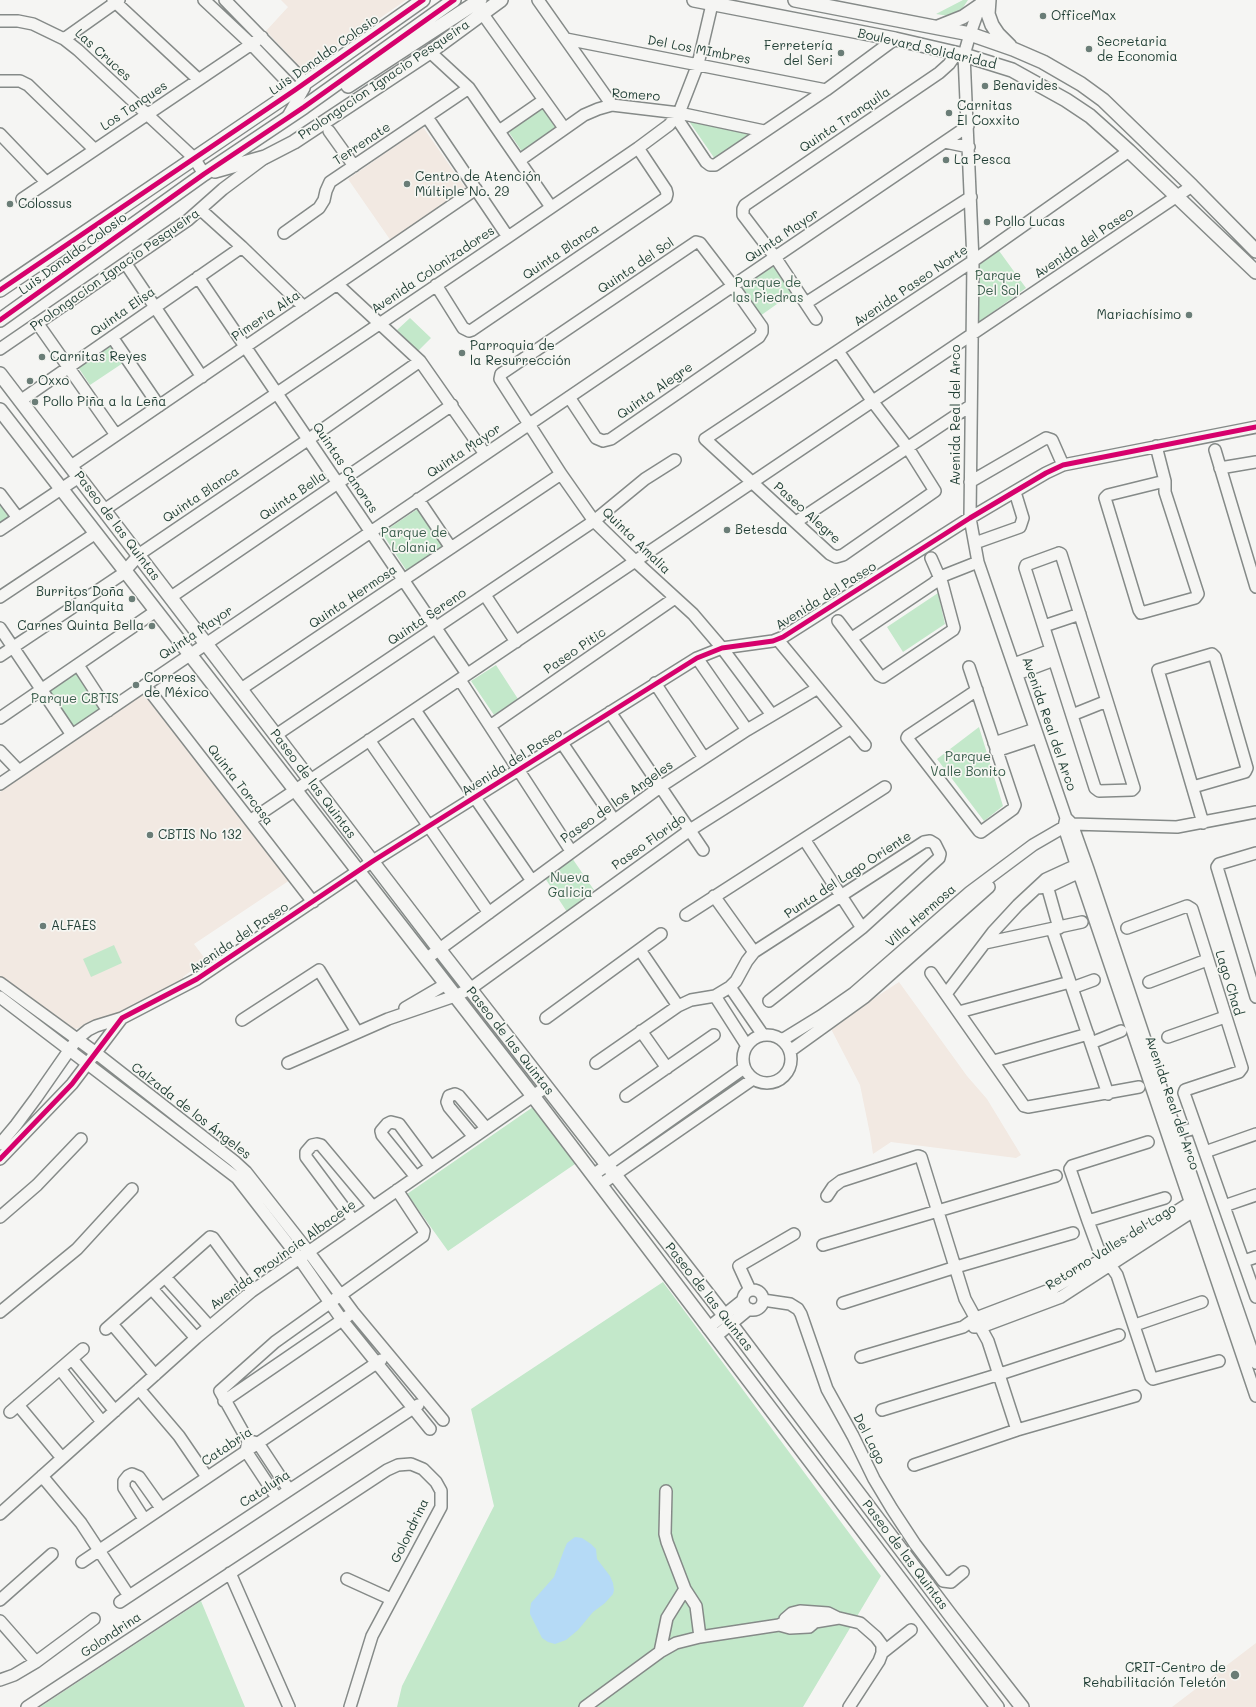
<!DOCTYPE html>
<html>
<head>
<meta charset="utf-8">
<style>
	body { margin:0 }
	canvas { display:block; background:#f5f5f3 }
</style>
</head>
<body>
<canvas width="1256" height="1707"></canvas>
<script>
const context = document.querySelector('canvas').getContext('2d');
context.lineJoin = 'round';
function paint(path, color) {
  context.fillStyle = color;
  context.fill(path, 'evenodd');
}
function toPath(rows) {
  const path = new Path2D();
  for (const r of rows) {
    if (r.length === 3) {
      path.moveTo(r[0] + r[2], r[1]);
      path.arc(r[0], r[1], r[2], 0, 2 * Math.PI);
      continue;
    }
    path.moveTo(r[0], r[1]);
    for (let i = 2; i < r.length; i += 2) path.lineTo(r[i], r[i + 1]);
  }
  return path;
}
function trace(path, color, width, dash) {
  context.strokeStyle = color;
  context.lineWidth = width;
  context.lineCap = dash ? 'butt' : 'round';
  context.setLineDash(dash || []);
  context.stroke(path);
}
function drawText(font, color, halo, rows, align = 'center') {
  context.font = font + ' Mali,sans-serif';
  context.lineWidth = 3.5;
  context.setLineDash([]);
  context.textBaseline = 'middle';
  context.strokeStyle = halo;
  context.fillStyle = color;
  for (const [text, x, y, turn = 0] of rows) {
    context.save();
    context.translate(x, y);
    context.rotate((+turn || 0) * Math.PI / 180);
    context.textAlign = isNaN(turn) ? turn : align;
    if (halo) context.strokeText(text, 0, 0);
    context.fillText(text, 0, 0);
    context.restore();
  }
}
const built = toPath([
	[281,0,406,0,304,71,266,31,288,7],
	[423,127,466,189,391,241,348,179],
	[144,694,147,695,290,880,194,944,206,960,183,977,186,981,115,1016,75,1029,66,1026,0,976,0,792],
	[899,982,967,1076,987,1099,1021,1155,1016,1158,891,1142,873,1154,870,1134,860,1085,830,1027],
	[1256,1643,1256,1707,1172,1707]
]);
const green = toPath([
	[963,0,968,0,962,9,956,14,949,16,936,14],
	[542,107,558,129,523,153,508,131],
	[684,114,763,132,717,162],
	[997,248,1026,288,979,322,977,262],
	[775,265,794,292,760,316,741,288],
	[410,318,431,338,418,351,397,330],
	[110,344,123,363,90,385,78,367],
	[0,501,11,516,0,524],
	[419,508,446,548,408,573,382,533],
	[938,593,945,624,903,652,887,627],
	[496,665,518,699,494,715,471,681],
	[76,672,101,708,74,727,49,691],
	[979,727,1003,806,984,821,937,759],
	[572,858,594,890,567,912,545,878],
	[114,945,122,963,91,977,83,959],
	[533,1107,575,1164,448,1251,407,1194],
	[663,1282,881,1576,803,1707,397,1707,402,1686,494,1506,471,1409],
	[201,1601,245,1707,40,1707]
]);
const water = toPath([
	[575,1537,582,1538,591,1544,596,1549,597,1559,610,1576,613,1583,614,1590,613,1594,605,1603,593,1612,578,1630,566,1640,555,1644,548,1642,542,1638,530,1614,530,1610,531,1603,554,1577,564,1550,567,1543]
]);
const minor = toPath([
	[113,0,198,79],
	[204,0,251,44,295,90],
	[225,0,305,82,304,88,287,118],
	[538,0,612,105],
	[981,3,970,34,964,55,973,261,970,518,978,562,1066,818,1072,824,1088,869,1165,1099,1256,1363],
	[482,13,564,128],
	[0,21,18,21,33,24,64,39,78,50,194,158,204,174],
	[64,39,119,0],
	[566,39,826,90],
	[430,52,469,88,551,207],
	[0,81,20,81,28,85,94,149],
	[427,117,508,237],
	[676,117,706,162,710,165,715,165,826,90,895,39],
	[329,131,354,166],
	[499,131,544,100],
	[0,134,46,182],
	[945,142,969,147],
	[520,160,584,115,598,109,612,105,679,113,764,131],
	[22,199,262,37],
	[201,210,242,247,304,307],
	[284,233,319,208,324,200,326,191,330,182,469,88],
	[126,264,202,377],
	[198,277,467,674],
	[337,284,420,361,485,454],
	[436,285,463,328,469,331,472,330,666,198,667,194,666,190,638,148],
	[806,303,971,197],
	[816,319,775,257,743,215,743,209,745,205,939,73,949,64,956,54],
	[38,324,116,435],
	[112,337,159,406],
	[0,349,188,220,223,189,263,159],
	[838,351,873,402,908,448,935,491,843,555,836,557,830,554,705,439,973,261,1129,151],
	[569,397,596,438,603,441,611,439,759,337,762,332,762,327,733,286,700,243,696,242,501,374,500,379,561,474,594,521,635,561,693,614,722,648,772,715],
	[20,401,242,247],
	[1156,446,1165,481,1165,492,1198,594,1195,598,1141,613,1139,610,1105,498,1108,495,1165,481],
	[1215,450,1256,587],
	[71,466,476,189],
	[1220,468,1256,462],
	[970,482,1046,438,1052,440,1063,465],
	[0,494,18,518],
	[418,499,451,548],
	[104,510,508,237,638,148,669,125,679,113,698,64,713,0],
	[796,522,970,406],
	[0,530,79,477],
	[975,543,1020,527,1023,518,1015,492],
	[1059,553,1061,554,1107,701,1134,788,1132,790,1099,791,1095,788,1025,568,1026,565,1059,553],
	[485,595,516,642],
	[0,597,96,533],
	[171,597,452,405],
	[838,621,879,675,883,677,953,630,954,628,942,583,931,558],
	[1044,626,1080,614],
	[0,628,72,735],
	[852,638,934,583,940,577,978,562],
	[778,640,865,745],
	[0,656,121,575,141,553,309,439,420,361],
	[697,658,747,730],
	[1014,664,1051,650],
	[78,665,108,711],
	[969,667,1015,805,1013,809,981,832,979,831,907,738,908,736,977,690],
	[1017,674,1054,660],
	[460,680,571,851],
	[655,683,704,758],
	[145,685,313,902],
	[241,689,561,474],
	[415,710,532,881],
	[610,712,703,850],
	[1072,715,1107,701],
	[0,718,156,611],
	[490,726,675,598],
	[276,735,594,521,645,479,675,460],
	[369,740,489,913],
	[562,743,614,820],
	[994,743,1035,729],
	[0,751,19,771],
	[996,751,1038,737],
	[0,784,968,126],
	[1193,787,1245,772,1247,768,1215,657,1212,654,1158,670,1203,823],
	[1066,818,1064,827,1076,864,1256,1396],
	[251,820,1192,186],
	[804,839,862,928],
	[1256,853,1219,864,1217,867,1256,997],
	[1046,882,1059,928],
	[1037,888,1048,887,1084,870],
	[714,896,754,952],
	[686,915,885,787],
	[1127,928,1187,906,1192,909,1242,1068,1239,1072,1185,1090,1184,1093,1256,1297],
	[1052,929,1108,1094],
	[985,943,1082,922],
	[640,950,678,1006],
	[426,959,660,787,747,730,818,688],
	[931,973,1024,1106,1028,1107,1139,1087],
	[1149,982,1207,960],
	[0,983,96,1053,234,1161,246,1172,308,1251,353,1312,443,1420],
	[730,987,763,1035],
	[1072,988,1094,980],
	[946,994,993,932,1018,905,1046,879,1083,862],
	[715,996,747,1046],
	[0,997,237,1178,299,1258,342,1320,430,1429],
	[405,1008,446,984],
	[959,1012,1070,982],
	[546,1018,661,934],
	[242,1020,319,970,357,1032],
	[641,1031,667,1068],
	[767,1059,24],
	[1168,1037,1225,1017],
	[782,1040,821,1016,854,993,970,892,1033,845,1064,827,1072,824,1177,827,1256,812],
	[1091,1043,1121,1031],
	[790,1051,865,997,989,887],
	[994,1061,1088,1034],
	[288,1063,388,1019,455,996,470,989,690,830,851,728],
	[596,1063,678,1006,691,1000,715,996,730,987,736,981,747,961,754,952,924,842,930,841,935,844,940,854,939,858,862,928,769,1001],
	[626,1096,714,1035],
	[1170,1135,1196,1128],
	[474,1137,449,1107,447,1102,449,1096,455,1094,459,1096,486,1128],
	[1148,1142,1072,1166,1070,1169,1088,1221,1098,1248,1117,1275,1151,1377,1153,1379,1219,1361],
	[0,1144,16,1125,36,1098,77,1039,88,1030,96,1026,122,1018],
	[1205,1152,1256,1134],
	[0,1159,72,1084,122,1018,197,979,373,861,697,658,722,648,773,641,783,637,970,518,1046,473,1063,465,1256,427],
	[593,1175,744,1068],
	[416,1177,382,1135,381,1131,387,1124,391,1122,399,1124,431,1167],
	[600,1185,753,1079],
	[827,1196,833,1187,841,1181,918,1156,921,1157,965,1299,988,1341,1017,1430],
	[1224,1206,1256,1195],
	[0,1217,37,1185,81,1139],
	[353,1220,306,1157,306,1152,312,1145,317,1144,321,1145,373,1207],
	[1088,1221,1165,1198],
	[823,1245,1056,1176],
	[1244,1261,1256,1257],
	[165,1277,209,1326],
	[152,1289,196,1338],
	[750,1290,739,1266,794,1234],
	[753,1300,10],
	[763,1300,790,1304,798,1309,801,1314,827,1389,853,1436,874,1479,892,1509,915,1544,943,1581,951,1582,963,1572],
	[843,1303,956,1267,1073,1233],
	[0,1312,77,1249,132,1189],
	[112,1324,155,1375],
	[1135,1325,1202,1302],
	[974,1327,981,1327,1061,1297,1198,1208],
	[708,1328,743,1300],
	[106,1329,210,1237,213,1238,252,1291],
	[715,1337,749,1309],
	[861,1357,963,1327,976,1318,1052,1289,1106,1257,1197,1198],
	[72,1359,115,1411],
	[60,1369,102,1422],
	[139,1389,179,1436,207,1477],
	[224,1401,348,1316],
	[18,1405,62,1458],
	[882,1410,1000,1374,1119,1335],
	[10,1412,83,1349],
	[250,1441,258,1443,289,1490],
	[914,1465,1017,1430,1135,1396],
	[42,1476,81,1523,129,1596],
	[666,1491,665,1534,667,1542,685,1589,696,1606,700,1637],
	[277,1498,246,1451,248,1441,220,1391,275,1342,423,1236,424,1231,397,1190],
	[0,1514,196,1338,252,1291,546,1087],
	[144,1519,124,1488,124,1481,128,1476,132,1474,139,1477,161,1508],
	[82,1562,381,1360],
	[230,1573,289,1707],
	[347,1579,391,1599],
	[0,1600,52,1554],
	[120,1602,418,1405],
	[785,1619,792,1613,800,1611,828,1613,838,1618],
	[0,1621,36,1662],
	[779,1625,790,1628,809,1627,815,1622,839,1618,860,1623,876,1637,882,1645,882,1653,879,1661,849,1707],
	[660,1652,667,1618,685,1589],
	[882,1653,911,1630],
	[0,1680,14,1675,36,1662,94,1619],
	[27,1707,387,1470,398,1465,411,1464,423,1469,436,1482,441,1491,441,1507,372,1636,350,1707],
	[585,1707,660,1652,676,1643,700,1637,779,1625,789,1620,808,1619,815,1622]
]);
const major = toPath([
	[694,0,895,39,964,55,1012,70,1066,100,1090,116,1129,151,1256,272],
	[795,0,970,34,1013,49,1043,62,1081,84,1103,100,1192,186,1256,251],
	[989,0,988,14,992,25,998,34,1010,46],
	[938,27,963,17,979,6],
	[348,86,480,0],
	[215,171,265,157,294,142,430,52,501,0],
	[0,290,295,90,423,0],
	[0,320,204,174,304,107,454,0],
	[0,374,439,949,724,1315,951,1616,1022,1707],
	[0,410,533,1096,997,1707]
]);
const cycleway = toPath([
	[0,290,295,90,423,0],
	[0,320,204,174,304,107,454,0],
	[0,1159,72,1084,122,1018,197,979,373,861,697,658,722,648,773,641,783,637,970,518,1046,473,1063,465,1256,427]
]);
const markers = [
	[1043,16,4,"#6a7d77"],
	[1089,49,4,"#6a7d77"],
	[841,53,4,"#6a7d77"],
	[985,86,4,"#6a7d77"],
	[949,113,4,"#6a7d77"],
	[946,160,4,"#6a7d77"],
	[407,184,4,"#6a7d77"],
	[10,204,4,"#6a7d77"],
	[987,222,4,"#6a7d77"],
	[1189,315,4,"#6a7d77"],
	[462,353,4,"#6a7d77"],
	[42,357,4,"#6a7d77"],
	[30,381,4,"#6a7d77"],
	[35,402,4,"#6a7d77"],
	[727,530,4,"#6a7d77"],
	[132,599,4,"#6a7d77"],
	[152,626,4,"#6a7d77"],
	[136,685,4,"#6a7d77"],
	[150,835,4,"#6a7d77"],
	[43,926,4,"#6a7d77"],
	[1235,1675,5,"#6a7d77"]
];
const poiNames = [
	["OfficeMax",1051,16],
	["Secretaria",1097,42],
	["de Economia",1097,57],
	["Ferretería",833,46,"right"],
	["del Seri",833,61,"right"],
	["Benavides",993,86],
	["Carnitas",957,106],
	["El Coxxito",957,121],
	["La Pesca",954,160],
	["Centro de Atención",415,177],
	["Múltiple No. 29",415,192],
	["Colossus",18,204],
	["Pollo Lucas",995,222],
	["Mariachísimo",1181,315,"right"],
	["Parroquia de",470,346],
	["la Resurrección",470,361],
	["Carnitas Reyes",50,357],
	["Oxxo",38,381],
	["Pollo Piña a la Leña",43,402],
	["Betesda",735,530],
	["Burritos Doña",124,592,"right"],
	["Blanquita",124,607,"right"],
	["Carnes Quinta Bella",144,626,"right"],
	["Correos",144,678],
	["de México",144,693],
	["CBTIS No 132",158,835],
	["ALFAES",51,926],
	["CRIT-Centro de",1226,1668,"right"],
	["Rehabilitación Teletón",1226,1683,"right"]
];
const streetNames = [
	["Boulevard Solidaridad",927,49,13],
	["Del Los MImbres",699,50,11],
	["Las Cruces",103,55,42],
	["Luis Donaldo Colosio",324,55,-35],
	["Prolongacion Ignacio Pesqueira",384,80,-34],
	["Romero",636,95,4],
	["Los Tanques",134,106,-34],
	["Quinta Tranquila",845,120,-34],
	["Terrenate",362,144,-34],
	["Quinta Mayor",782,236,-34],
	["Avenida del Paseo",1084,243,-34],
	["Quinta Blanca",561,252,-34],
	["Luis Donaldo Colosio",73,254,-36],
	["Quinta del Sol",636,266,-34],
	["Prolongacion Ignacio Pesqueira",115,270,-35],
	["Avenida Colonizadores",433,270,-34],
	["Avenida Paseo Norte",911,286,-34],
	["Quinta Elisa",123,312,-35],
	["Pimeria Alta",266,316,-34],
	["Quinta Alegre",655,391,-35],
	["Avenida Real del Arco",956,415,-90],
	["Quinta Mayor",464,451,-34],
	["Quintas Canoras",345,468,56],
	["Quinta Blanca",201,495,-34],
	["Quinta Bella",293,496,-34],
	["Paseo Alegre",807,513,42],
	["Paseo de las Quintas",117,526,53],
	["Quinta Amalia",636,541,44],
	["Avenida del Paseo",826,596,-32],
	["Quinta Hermosa",353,597,-34],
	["Quinta Sereno",427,617,-34],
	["Quinta Mayor",196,633,-34],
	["Paseo Pitic",575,651,-34],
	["Avenida Real del Arco",1049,724,71],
	["Avenida del Paseo",512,762,-32],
	["Paseo de las Quintas",313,784,53],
	["Quinta Torcasa",240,785,52],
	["Paseo de los Angeles",617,802,-35],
	["Paseo Florido",649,842,-35],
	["Punta del Lago Oriente",848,875,-33],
	["Villa Hermosa",921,916,-41],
	["Avenida del Paseo",239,938,-34],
	["Lago Chad",1229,983,73],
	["Paseo de las Quintas",510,1041,52],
	["Avenida Real del Arco",1172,1103,71],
	["Calzada de los Ángeles",191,1111,38],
	["Retorno Valles del Lago",1111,1247,-32],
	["Avenida Provincia Albacete",283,1255,-36],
	["Paseo de las Quintas",709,1297,52],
	["Del Lago",869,1439,63],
	["Catabria",227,1447,-34],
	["Cataluña",265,1489,-33],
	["Golondrina",410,1531,-64],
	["Paseo de las Quintas",905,1555,53],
	["Golondrina",111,1635,-34]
];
const parkNames = [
	["Parque",998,276],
	["Del Sol",998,291],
	["Parque de",768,283],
	["las Piedras",768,298],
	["Parque de",414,533],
	["Lolania",414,548],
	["Parque CBTIS",75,699],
	["Parque",968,757],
	["Valle Bonito",968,772],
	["Nueva",570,878],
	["Galicia",570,893]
];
paint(built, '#f2e9e2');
paint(green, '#c3e8ca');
paint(water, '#b5daf6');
trace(minor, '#858a88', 14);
trace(major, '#858a88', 16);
trace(minor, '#f5f5f3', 11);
trace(major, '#f5f5f3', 13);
trace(cycleway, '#d6006c', 5);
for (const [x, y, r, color] of markers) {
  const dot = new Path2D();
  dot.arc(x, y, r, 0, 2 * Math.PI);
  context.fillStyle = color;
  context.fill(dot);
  trace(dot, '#f6f6f2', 1.5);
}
drawText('13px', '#1f3d34', '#f6f6f2', poiNames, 'left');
drawText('13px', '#1f3d34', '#f6f6f2', streetNames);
drawText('13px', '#385d4b', '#f6f6f2', parkNames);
</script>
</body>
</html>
